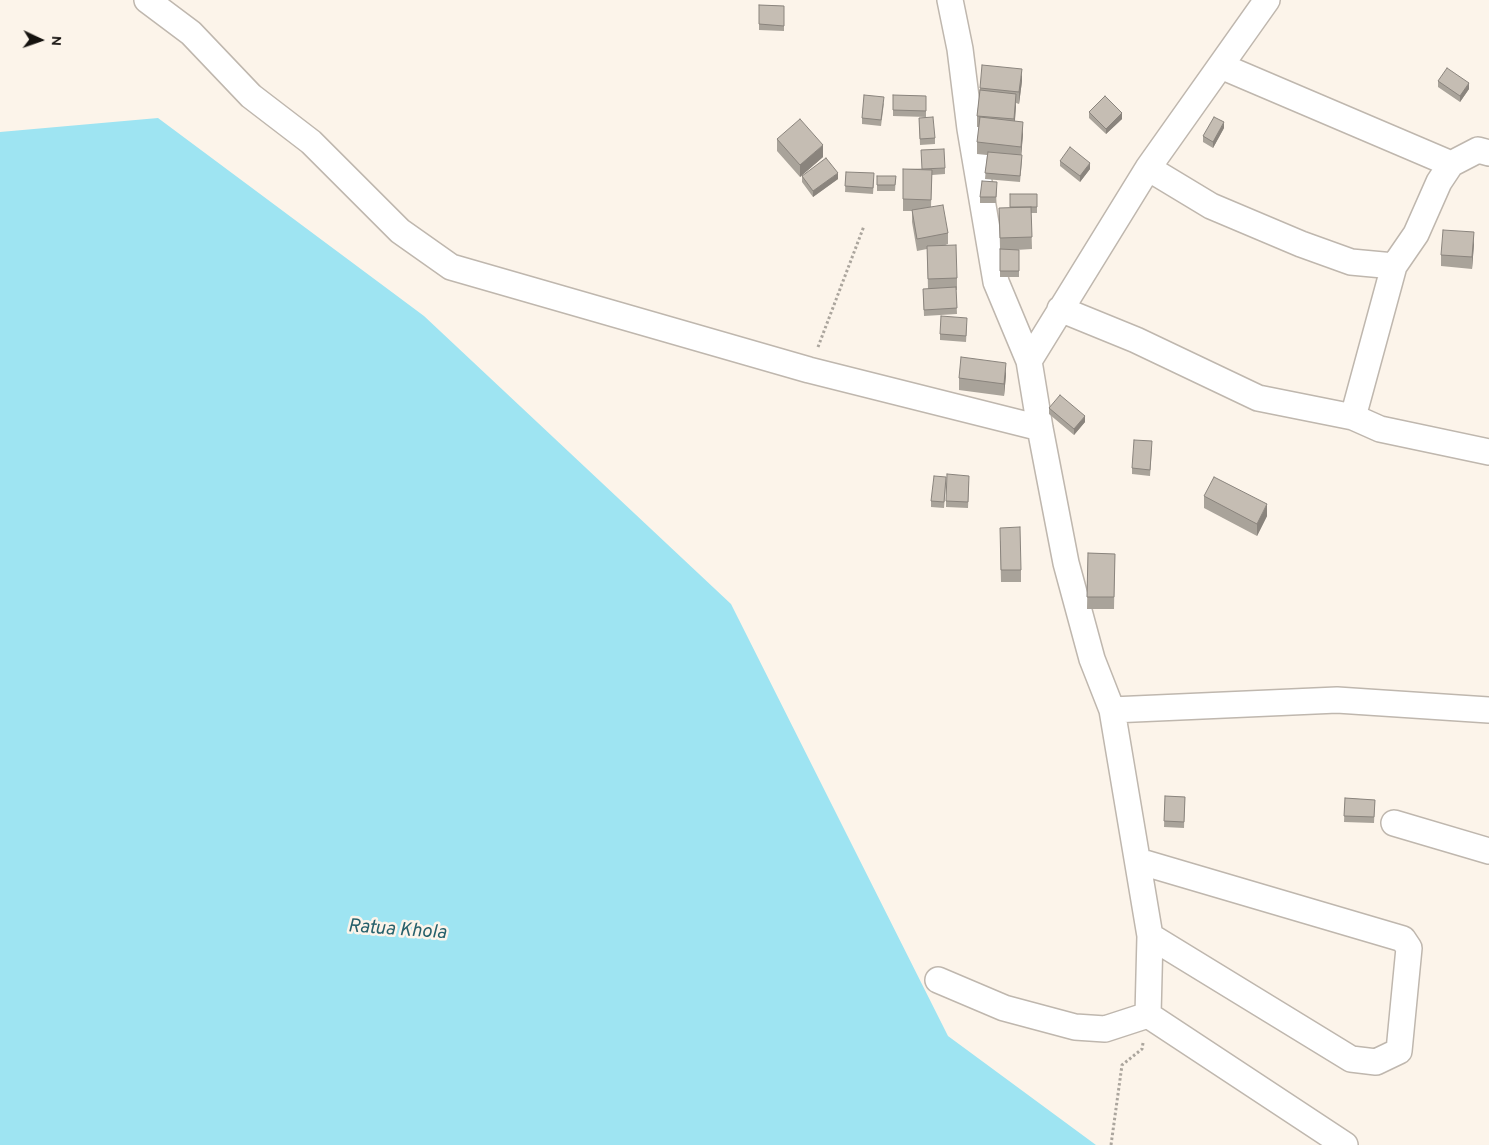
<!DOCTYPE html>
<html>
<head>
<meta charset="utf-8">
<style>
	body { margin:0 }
	#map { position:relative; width:1489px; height:1145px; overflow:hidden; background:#fcf4ea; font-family:Overpass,sans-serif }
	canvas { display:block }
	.north { position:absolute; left:15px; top:15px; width:50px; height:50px; -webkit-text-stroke:4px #fcf4ea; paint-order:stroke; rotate:93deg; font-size:14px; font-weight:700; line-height:20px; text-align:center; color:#15120f }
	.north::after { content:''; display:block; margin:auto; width:18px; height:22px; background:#15120f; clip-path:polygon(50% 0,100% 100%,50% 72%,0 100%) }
</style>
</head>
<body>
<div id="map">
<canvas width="1489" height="1145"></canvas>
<div class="north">N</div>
</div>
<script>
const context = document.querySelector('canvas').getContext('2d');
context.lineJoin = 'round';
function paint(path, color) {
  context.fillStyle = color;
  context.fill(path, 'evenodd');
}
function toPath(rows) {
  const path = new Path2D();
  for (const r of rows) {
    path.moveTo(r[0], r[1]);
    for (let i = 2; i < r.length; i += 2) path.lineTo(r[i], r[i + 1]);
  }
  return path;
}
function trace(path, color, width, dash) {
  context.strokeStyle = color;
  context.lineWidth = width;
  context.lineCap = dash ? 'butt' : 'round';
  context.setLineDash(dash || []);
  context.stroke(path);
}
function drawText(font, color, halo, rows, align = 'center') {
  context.font = font + ' Overpass,sans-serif';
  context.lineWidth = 5;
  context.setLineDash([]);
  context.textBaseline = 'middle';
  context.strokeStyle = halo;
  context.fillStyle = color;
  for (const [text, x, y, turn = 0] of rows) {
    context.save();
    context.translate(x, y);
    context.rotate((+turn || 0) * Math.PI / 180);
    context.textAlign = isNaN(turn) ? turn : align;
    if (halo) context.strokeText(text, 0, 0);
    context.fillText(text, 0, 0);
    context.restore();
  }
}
const water = toPath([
	[158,118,424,316,731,604,948,1036,1096,1145,0,1145,0,132]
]);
const path = toPath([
	[818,347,864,226],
	[1111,1145,1122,1065,1142,1049,1143,1043]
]);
const street = toPath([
	[147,0,191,33,251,96,311,142,400,231,451,267,809,370,1040,428],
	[950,0,960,49,970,129,996,282,1029,361,1040,428,1066,563,1092,659,1112,710,1150,936,1148,1015],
	[1221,66,1451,164],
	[1148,168,1211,206,1301,244,1351,262,1394,266,1416,234,1439,182,1451,164,1478,150,1489,153],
	[1060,309,1136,340,1258,398,1353,417,1380,429,1489,452],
	[1029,361,1148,168,1267,0],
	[1353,417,1394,266],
	[1112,710,1337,700,1489,710],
	[1394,823,1489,851],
	[1138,861,1403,939,1409,948,1399,1051,1376,1062,1351,1059,1150,936],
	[938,980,1004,1008,1075,1027,1105,1029,1148,1015],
	[1148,1015,1345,1145]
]);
const wall = toPath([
	[759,5,784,6,784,31,759,30],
	[1022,81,1019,104,1016,103,1015,121,1023,134,1021,155,1022,161,1020,182,985,179,987,155,977,154,977,142,979,127,977,127,977,116,980,88],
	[1438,81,1469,89,1460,102,1438,87],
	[893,95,926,96,926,117,893,116],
	[884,103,881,126,862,124,862,118],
	[1089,112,1122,119,1106,134,1089,118],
	[919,118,935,138,935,144,920,145],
	[1224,128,1213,148,1203,142,1203,136],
	[777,139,823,157,800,177,777,151],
	[1060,161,1090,169,1080,182,1060,166],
	[945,168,945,174,932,175,931,207,948,233,948,244,943,246,957,278,957,290,956,290,957,314,924,316,923,289,928,289,927,249,917,251,912,222,912,211,903,211,903,169],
	[846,172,874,179,873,194,845,192],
	[802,176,838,179,813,197,802,182],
	[877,176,896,176,895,191,877,191],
	[997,188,996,203,980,203,980,197],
	[1010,194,1037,194,1037,213,1031,213,1032,249,1016,250,1019,250,1019,277,1000,277,1000,249,999,208,1010,208],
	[1474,244,1472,269,1441,266,1441,255],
	[967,324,966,342,940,340,940,334],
	[1006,375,1004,396,959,390,959,378],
	[1049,408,1085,422,1074,435,1049,414],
	[1152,447,1150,476,1132,474,1132,468],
	[969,481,968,508,946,507,946,501],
	[946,483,944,508,931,507,931,501],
	[1204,496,1267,516,1257,536,1204,508],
	[1000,540,1021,570,1021,582,1001,582],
	[1088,553,1115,554,1114,609,1087,609],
	[1165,796,1185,797,1184,828,1164,827],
	[1345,798,1375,800,1374,823,1344,822]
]);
const shadedWall = toPath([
	[1022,69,1022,81,1019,104,1019,92],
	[1469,83,1469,89,1460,102,1460,96],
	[1016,94,1016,106,1014,131,1014,119],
	[1122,113,1122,119,1106,134,1106,129],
	[1023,122,1023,134,1021,159,1021,147],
	[1224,122,1224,128,1213,148,1213,142],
	[823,145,823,157,800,177,800,165],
	[1090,163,1090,169,1080,182,1080,176],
	[838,173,838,179,813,197,813,191],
	[1474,232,1474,244,1472,269,1472,257],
	[1006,363,1006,375,1004,396,1004,384],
	[1085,416,1085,422,1074,435,1074,429],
	[1267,504,1267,516,1257,536,1257,524]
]);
const building = toPath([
	[759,5,784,6,784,26,759,24,759,5],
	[982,65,1022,69,1019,92,980,88,982,65],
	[1447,68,1469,83,1460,96,1438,81,1447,68],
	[980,90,1016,94,1014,119,977,116,980,90],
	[864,95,884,97,881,120,862,118,864,95],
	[893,95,926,96,926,111,893,110,893,95],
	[1105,96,1122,113,1106,129,1089,112,1105,96],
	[933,117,935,138,920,139,919,118,933,117],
	[980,117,1023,122,1021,147,977,142,980,117],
	[1214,117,1224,122,1213,142,1203,136,1214,117],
	[800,119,823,145,800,165,777,139,800,119],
	[1070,147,1090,163,1080,176,1060,161,1070,147],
	[944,149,945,168,922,169,921,150,944,149],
	[988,152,1022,155,1020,176,985,173,988,152],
	[826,158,838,173,813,191,802,176,826,158],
	[903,169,932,170,931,200,903,199,903,169],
	[846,172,874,173,873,188,845,186,846,172],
	[877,176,896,176,895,185,877,185,877,176],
	[982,181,997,182,996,197,980,197,982,181],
	[1010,194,1037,194,1037,207,1010,207,1010,194],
	[943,205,948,233,917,239,912,210,943,205],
	[1031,207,1032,237,1000,238,999,208,1031,207],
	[1443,230,1474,232,1472,257,1441,255,1443,230],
	[956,245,957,278,928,279,927,246,956,245],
	[1000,249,1019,250,1019,271,1000,271,1000,249],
	[956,287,957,308,924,310,923,289,956,287],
	[941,316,967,318,966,336,940,334,941,316],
	[961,357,1006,363,1004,384,959,378,961,357],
	[1060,395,1085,416,1074,429,1049,408,1060,395],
	[1134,440,1152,441,1150,470,1132,468,1134,440],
	[947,474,969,476,968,502,946,501,947,474],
	[934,476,946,477,944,502,931,501,934,476],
	[1214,477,1267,504,1257,524,1204,496,1214,477],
	[1020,527,1021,570,1001,570,1000,528,1020,527],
	[1088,553,1115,554,1114,597,1087,597,1088,553],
	[1165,796,1185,797,1184,822,1164,821,1165,796],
	[1345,798,1375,800,1374,817,1344,816,1345,798]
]);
const waterNames = [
	["Ratua Khola",397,931,4]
];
paint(water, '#9ee4f2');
trace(street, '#bfb7ae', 28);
trace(path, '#aba59d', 3, [2.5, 2.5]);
trace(street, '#fff', 25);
paint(wall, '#a9a39a');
paint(shadedWall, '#8a847d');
paint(building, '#c5bdb3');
trace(building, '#8a847d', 1);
drawText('italic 19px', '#26606b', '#fcf4ea', waterNames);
</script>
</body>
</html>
